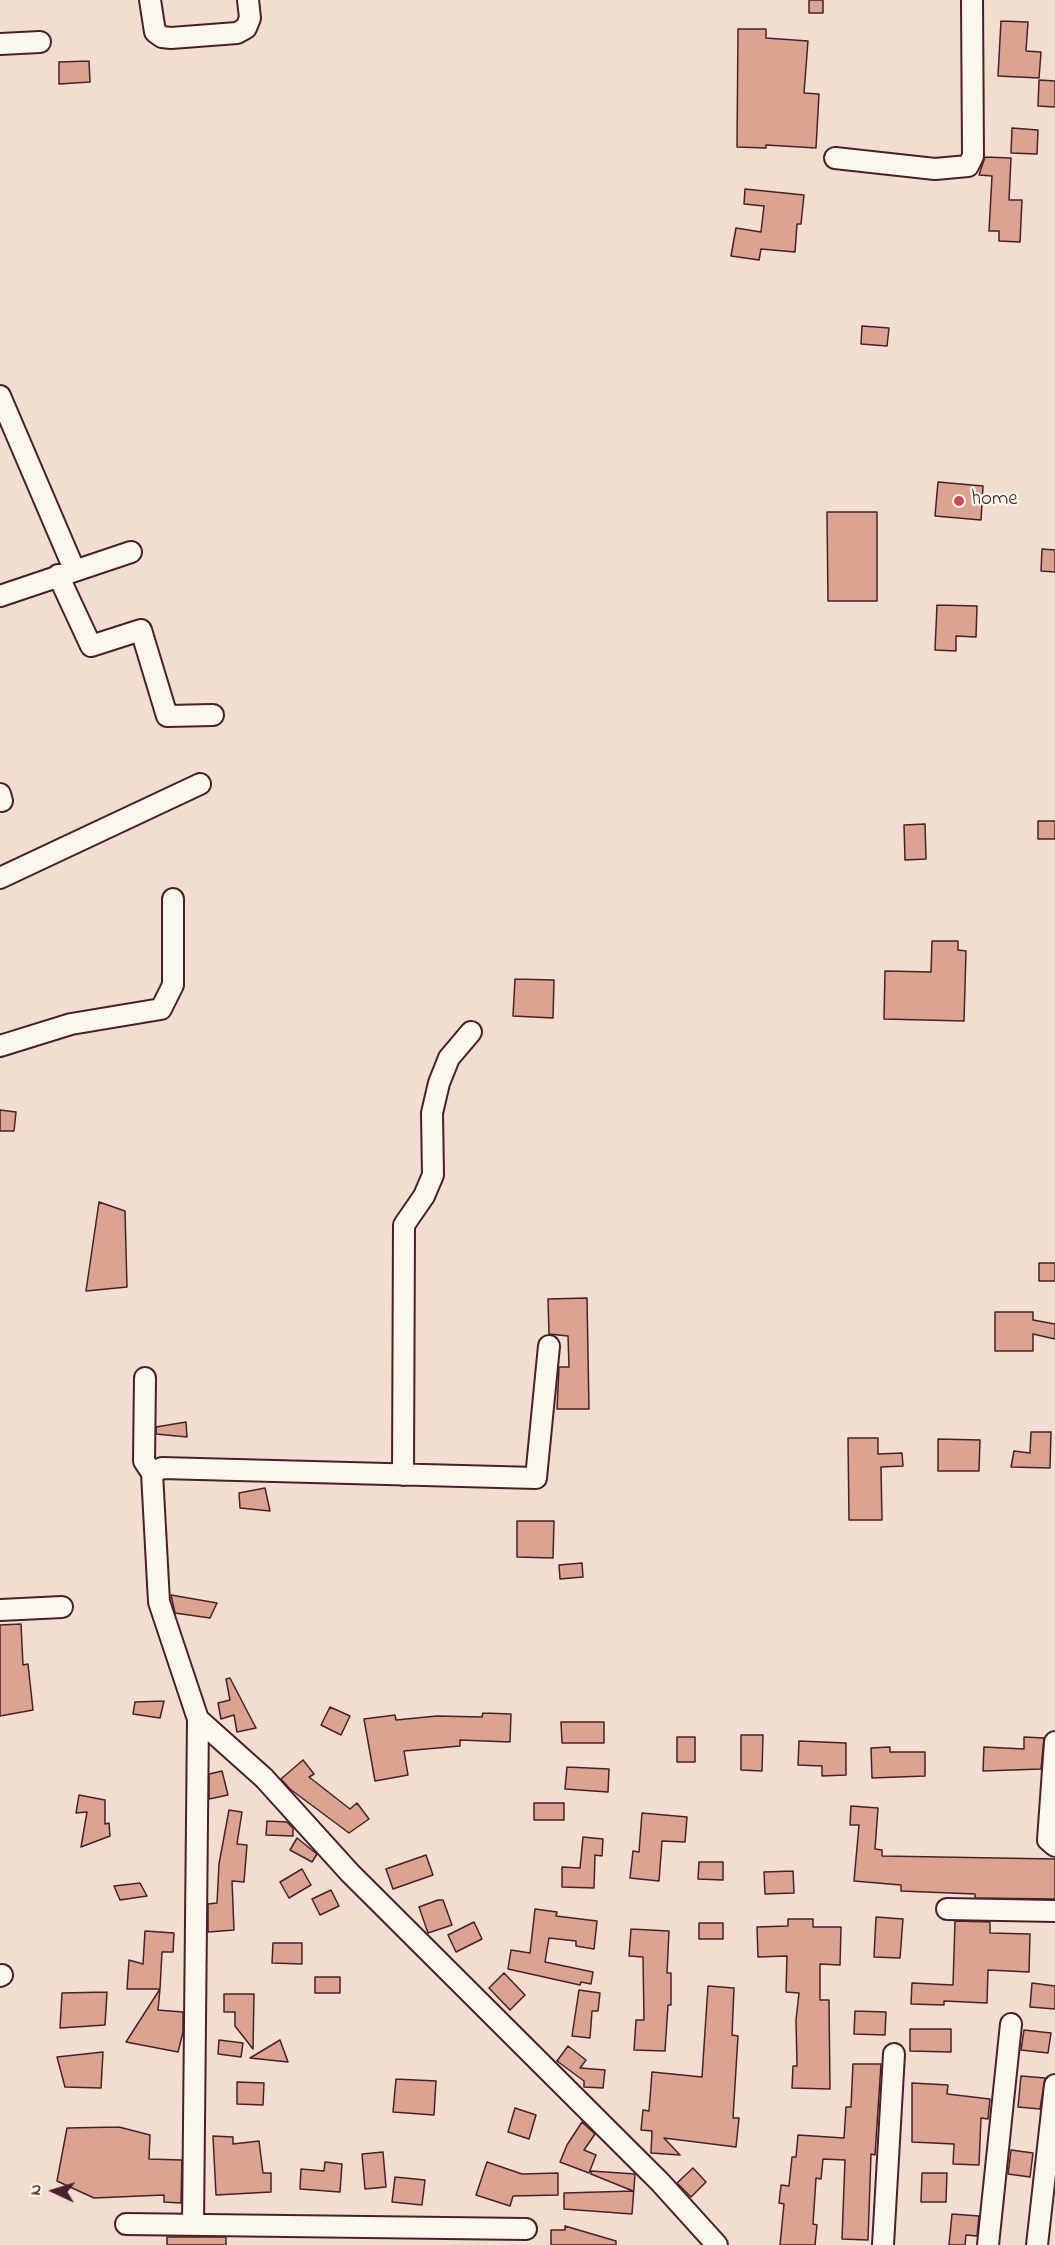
<!DOCTYPE html>
<html>
<head>
<meta charset="utf-8">
<style>
	body { margin:0 }
	#map { position:relative; width:1055px; height:2245px; overflow:hidden; background:#f1ded0; font-family:"Indie Flower",sans-serif }
	canvas { display:block }
	.north { position:absolute; left:24px; top:2161px; width:60px; height:60px; -webkit-text-stroke:4px #fbf7ec; paint-order:stroke; rotate:274deg; font-size:16px; font-weight:700; line-height:24px; text-align:center; color:#4a1f2b }
	.north::after { content:''; display:block; margin:auto; width:21px; height:27px; background:#4a1f2b; clip-path:polygon(50% 0,100% 100%,50% 72%,0 100%) }
</style>
</head>
<body>
<div id="map">
<canvas width="1055" height="2245"></canvas>
<div class="north">N</div>
</div>
<script>
const context = document.querySelector('canvas').getContext('2d');
context.lineJoin = 'round';
function paint(path, color) {
  context.fillStyle = color;
  context.fill(path, 'evenodd');
}
function toPath(rows) {
  const path = new Path2D();
  for (const r of rows) {
    path.moveTo(r[0], r[1]);
    for (let i = 2; i < r.length; i += 2) path.lineTo(r[i], r[i + 1]);
  }
  return path;
}
function trace(path, color, width, dash) {
  context.strokeStyle = color;
  context.lineWidth = width;
  context.lineCap = dash ? 'butt' : 'round';
  context.setLineDash(dash || []);
  context.stroke(path);
}
function drawText(font, color, halo, rows, align = 'center') {
  context.font = font + ' "Indie Flower",sans-serif';
  context.lineWidth = 4.5;
  context.setLineDash([]);
  context.textBaseline = 'middle';
  context.strokeStyle = halo;
  context.fillStyle = color;
  for (const [text, x, y, turn = 0] of rows) {
    context.save();
    context.translate(x, y);
    context.rotate((+turn || 0) * Math.PI / 180);
    context.textAlign = isNaN(turn) ? turn : align;
    if (halo) context.strokeText(text, 0, 0);
    context.fillText(text, 0, 0);
    context.restore();
  }
}
const building = toPath([
	[809,0,823,0,823,13,809,13,809,0],
	[1001,21,1028,22,1026,51,1041,52,1039,78,998,76,1001,21],
	[738,29,766,29,766,38,808,41,804,93,819,94,816,148,766,145,766,148,737,147,738,29],
	[89,61,90,82,59,84,59,62,89,61],
	[1039,80,1055,81,1055,107,1038,106,1039,80],
	[1012,128,1038,130,1037,154,1011,153,1012,128],
	[985,157,1011,158,1009,200,1022,200,1020,242,999,241,999,231,989,231,992,176,979,175,985,157],
	[745,189,804,195,801,224,797,224,795,252,761,249,759,260,731,256,736,228,761,232,764,206,744,204,745,189],
	[862,326,889,328,887,346,861,344,862,326],
	[938,482,983,486,981,520,935,516,938,482],
	[827,512,877,512,877,601,828,601,827,512],
	[1042,549,1055,550,1055,572,1041,571,1042,549],
	[937,605,977,606,976,637,956,636,956,651,935,650,937,605],
	[1038,821,1055,821,1055,839,1038,839,1038,821],
	[925,824,926,859,905,860,904,825,925,824],
	[932,941,958,941,958,950,966,951,964,1021,884,1019,885,971,931,972,932,941],
	[515,979,554,980,553,1018,513,1016,515,979],
	[0,1110,16,1112,14,1131,0,1131,0,1110],
	[99,1202,125,1211,127,1287,86,1291,99,1202],
	[1039,1263,1055,1263,1055,1281,1039,1281,1039,1263],
	[587,1298,589,1409,557,1409,559,1367,569,1367,568,1336,549,1334,548,1299,587,1298],
	[995,1312,1033,1312,1033,1320,1055,1324,1055,1339,1033,1334,1033,1351,995,1351,995,1312],
	[186,1422,187,1437,156,1434,156,1427,186,1422],
	[1031,1432,1051,1432,1050,1468,1011,1467,1014,1451,1030,1453,1031,1432],
	[848,1438,878,1438,878,1454,902,1453,903,1466,881,1467,882,1520,849,1520,848,1438],
	[938,1439,980,1440,979,1471,938,1471,938,1439],
	[265,1488,270,1511,240,1508,239,1493,265,1488],
	[517,1521,554,1521,553,1558,517,1557,517,1521],
	[582,1563,583,1577,560,1579,559,1565,582,1563],
	[171,1595,217,1603,210,1618,175,1613,171,1595],
	[21,1624,23,1665,28,1664,33,1710,0,1716,0,1625,21,1624],
	[230,1678,245,1707,256,1728,237,1732,234,1715,221,1719,218,1703,230,1700,226,1679,230,1678],
	[164,1701,160,1718,133,1714,135,1702,164,1701],
	[330,1707,350,1716,341,1735,321,1725,330,1707],
	[483,1713,511,1714,510,1742,460,1740,460,1746,404,1751,408,1775,375,1781,364,1719,395,1715,396,1720,437,1716,482,1717,483,1713],
	[561,1722,604,1722,604,1743,562,1743,561,1722],
	[741,1735,763,1735,762,1771,741,1770,741,1735],
	[677,1737,695,1737,695,1762,677,1762,677,1737],
	[1024,1737,1044,1738,1041,1769,983,1771,984,1747,1024,1749,1024,1737],
	[799,1741,846,1743,846,1775,822,1776,822,1766,798,1765,799,1741],
	[890,1747,890,1752,925,1752,925,1776,872,1778,871,1748,890,1747],
	[303,1760,314,1774,309,1777,350,1809,357,1803,369,1819,349,1833,290,1789,281,1779,303,1760],
	[567,1767,609,1769,608,1792,565,1789,567,1767],
	[222,1771,228,1795,209,1799,209,1774,222,1771],
	[79,1795,105,1800,105,1824,109,1823,110,1836,81,1847,87,1812,76,1813,79,1795],
	[534,1803,564,1803,564,1820,534,1820,534,1803],
	[851,1806,878,1808,875,1849,882,1850,882,1856,1055,1859,1055,1899,975,1898,975,1894,901,1891,901,1885,854,1881,859,1825,850,1825,851,1806],
	[229,1810,242,1812,237,1844,247,1845,244,1882,232,1881,234,1930,208,1932,208,1904,217,1903,219,1864,229,1810],
	[642,1813,687,1817,685,1842,662,1841,659,1881,630,1878,633,1851,639,1852,642,1813],
	[267,1821,287,1822,293,1828,293,1836,266,1835,267,1821],
	[583,1837,603,1839,602,1856,595,1855,594,1888,562,1887,562,1867,580,1868,583,1837],
	[297,1838,317,1854,312,1862,290,1850,297,1838],
	[426,1855,433,1875,393,1889,386,1869,426,1855],
	[699,1862,723,1862,723,1880,698,1879,699,1862],
	[302,1869,311,1885,289,1898,280,1882,302,1869],
	[793,1871,794,1893,765,1894,764,1872,793,1871],
	[140,1883,147,1896,120,1900,114,1886,140,1883],
	[331,1890,339,1906,320,1915,312,1899,331,1890],
	[438,1900,443,1900,452,1925,428,1933,419,1907,438,1900],
	[535,1909,557,1912,556,1916,597,1921,594,1949,576,1946,576,1941,549,1938,545,1962,593,1972,591,1984,581,1982,580,1985,508,1969,511,1950,530,1953,535,1909],
	[876,1917,903,1919,900,1958,874,1957,876,1917],
	[788,1919,813,1919,813,1927,841,1927,840,1965,820,1964,820,2000,829,2000,830,2089,792,2088,793,2066,797,2066,796,2020,799,1993,786,1992,787,1956,758,1957,757,1927,788,1926,788,1919],
	[955,1921,990,1922,990,1933,1030,1934,1029,1972,988,1970,987,2003,944,2001,944,2005,911,2004,912,1983,953,1985,955,1921],
	[474,1922,482,1939,456,1952,448,1935,474,1922],
	[699,1923,723,1923,723,1939,699,1939,699,1923],
	[631,1929,669,1931,667,1973,671,1973,671,2005,668,2005,665,2051,634,2050,636,2020,644,2020,643,1957,629,1956,631,1929],
	[145,1931,174,1933,173,1952,162,1952,160,1989,127,1989,129,1960,143,1964,145,1931],
	[273,1943,302,1943,302,1964,272,1963,273,1943],
	[504,1973,525,1995,510,2010,489,1988,504,1973],
	[315,1977,340,1977,340,1993,315,1993,315,1977],
	[1032,1983,1055,1986,1055,2009,1030,2007,1032,1983],
	[708,1986,734,1988,732,2035,738,2036,733,2118,739,2118,736,2147,664,2138,680,2155,651,2153,652,2131,641,2130,643,2110,649,2111,652,2072,702,2077,708,1986],
	[160,1989,158,2010,183,2012,183,2032,178,2052,126,2042,160,1989],
	[579,1990,600,1993,598,2011,592,2011,590,2038,572,2036,579,1990],
	[107,1992,105,2025,60,2028,62,1993,107,1992],
	[224,1994,254,1994,253,2049,235,2026,235,2012,224,2012,224,1994],
	[855,2011,886,2012,885,2035,854,2034,855,2011],
	[910,2029,951,2029,951,2052,910,2051,910,2029],
	[1024,2030,1051,2033,1048,2053,1021,2050,1024,2030],
	[219,2040,243,2043,241,2057,218,2054,219,2040],
	[280,2040,288,2062,250,2058,280,2040],
	[568,2046,586,2060,580,2068,605,2070,603,2088,584,2087,584,2081,557,2061,568,2046],
	[103,2052,101,2088,65,2087,57,2057,103,2052],
	[853,2064,881,2064,875,2155,871,2154,868,2240,842,2239,845,2160,823,2159,821,2179,816,2178,813,2224,817,2225,815,2245,780,2245,784,2204,779,2203,781,2185,789,2186,792,2157,796,2157,798,2135,844,2138,846,2107,851,2107,853,2064],
	[1021,2076,1045,2078,1040,2109,1018,2107,1021,2076],
	[396,2079,436,2081,434,2115,393,2112,396,2079],
	[237,2082,264,2083,263,2105,237,2104,237,2082],
	[912,2083,948,2085,947,2094,990,2099,988,2119,981,2118,979,2165,953,2164,954,2144,912,2142,912,2083],
	[515,2108,536,2115,529,2139,508,2132,515,2108],
	[582,2122,595,2134,584,2150,596,2155,589,2173,560,2162,567,2145,582,2122],
	[119,2127,150,2135,149,2159,182,2160,181,2203,164,2202,164,2195,94,2198,57,2181,67,2128,119,2127],
	[213,2136,233,2137,233,2144,259,2141,263,2173,271,2173,271,2192,216,2195,213,2136],
	[1011,2150,1033,2153,1030,2177,1008,2174,1011,2150],
	[383,2152,386,2187,365,2189,362,2154,383,2152],
	[325,2162,342,2164,340,2192,300,2189,301,2169,324,2171,325,2162],
	[487,2162,522,2174,558,2173,558,2195,513,2196,510,2206,476,2195,487,2162],
	[693,2168,706,2182,691,2197,677,2183,693,2168],
	[591,2171,635,2174,632,2214,564,2209,564,2193,633,2191,591,2174,591,2171],
	[922,2173,947,2173,946,2202,921,2202,922,2173],
	[395,2177,425,2180,422,2205,392,2202,395,2177],
	[952,2214,979,2216,977,2236,966,2235,965,2245,949,2245,952,2214],
	[565,2226,616,2241,616,2245,551,2245,551,2230,565,2230,565,2226],
	[167,2237,226,2237,226,2245,167,2245,167,2237]
]);
const minor = toPath([
	[150,0,155,32,162,37,171,38,237,33,246,28,250,18,248,0],
	[0,44,40,42],
	[835,158,935,169,968,166,973,156,972,0],
	[0,396,74,569],
	[58,575,91,646,141,630,167,716,213,715],
	[0,596,131,552],
	[0,794,2,801],
	[0,878,200,784],
	[0,1046,71,1024,161,1009,173,985,173,899],
	[145,1378,144,1461,152,1473,159,1602,198,1719,193,2225],
	[152,1473,162,1468,536,1478,549,1346],
	[403,1475,404,1225,424,1196,433,1175,432,1113,439,1083,449,1058,471,1032],
	[0,1610,62,1607],
	[198,1719,264,1778,350,1873,660,2182,717,2245],
	[1055,1742,1048,1840,1055,1846],
	[947,1909,1055,1911],
	[0,1976,2,1975],
	[126,2224,526,2229],
	[883,2245,894,2054],
	[988,2245,1011,2024],
	[1037,2245,1055,2085]
]);
const markers = [
	[959,501,6,"#d1495b"]
];
const poiNames = [
	["home",971,501]
];
paint(building, '#daa490');
trace(building, '#4a1f2b', 1.5);
trace(minor, '#4a1f2b', 24);
trace(minor, '#fbf7ec', 20);
for (const [x, y, r, color] of markers) {
  const dot = new Path2D();
  dot.arc(x, y, r, 0, 2 * Math.PI);
  context.fillStyle = color;
  context.fill(dot);
  trace(dot, '#fbf7ec', 2);
}
drawText('21px', '#4a1f2b', '#fbf7ec', poiNames, 'left');
</script>
</body>
</html>
